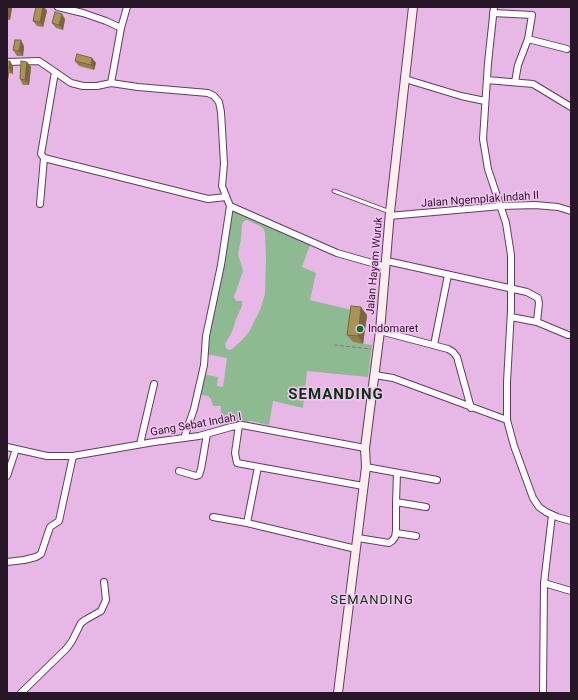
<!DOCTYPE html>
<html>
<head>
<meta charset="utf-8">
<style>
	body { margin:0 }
	#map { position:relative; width:578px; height:700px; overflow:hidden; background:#e7b7e6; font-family:Roboto,sans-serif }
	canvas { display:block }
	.frame { position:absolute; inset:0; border:8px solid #271627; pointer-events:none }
</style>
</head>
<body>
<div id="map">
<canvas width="578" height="700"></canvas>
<div class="frame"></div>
</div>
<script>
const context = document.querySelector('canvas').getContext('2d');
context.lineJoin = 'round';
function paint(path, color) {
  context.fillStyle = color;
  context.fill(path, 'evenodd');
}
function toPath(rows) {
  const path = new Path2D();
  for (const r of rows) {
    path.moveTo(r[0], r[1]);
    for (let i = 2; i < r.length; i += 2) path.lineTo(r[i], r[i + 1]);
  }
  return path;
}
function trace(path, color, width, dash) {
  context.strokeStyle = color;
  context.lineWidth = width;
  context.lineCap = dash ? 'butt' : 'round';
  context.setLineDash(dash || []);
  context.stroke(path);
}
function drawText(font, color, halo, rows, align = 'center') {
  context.font = font + ' Roboto,sans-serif';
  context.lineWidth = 3;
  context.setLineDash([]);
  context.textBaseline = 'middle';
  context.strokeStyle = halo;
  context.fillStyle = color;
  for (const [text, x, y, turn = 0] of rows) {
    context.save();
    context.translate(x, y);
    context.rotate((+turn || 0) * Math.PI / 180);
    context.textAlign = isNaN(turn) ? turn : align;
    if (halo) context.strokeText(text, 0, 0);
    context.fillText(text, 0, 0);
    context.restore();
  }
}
const green = toPath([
	[231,210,310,245,302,267,316,273,310,300,356,311,352,342,372,345,368,377,307,371,303,408,273,401,269,425,251,421,220,426,221,406,213,406,211,399,208,396,197,394,203,374,218,377,217,386,223,387,227,358,206,354,207,336],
	[247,220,260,226,264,229,265,233,266,259,265,294,260,310,249,332,242,340,232,349,229,350,226,348,225,344,232,332,236,319,242,306,242,301,236,301,234,297,243,271,238,254,241,239,242,224,244,221]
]);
const path = toPath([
	[334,345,371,349]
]);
const lane = toPath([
	[334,191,390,212]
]);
const street = toPath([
	[58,7,83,13,106,21,121,28,111,83,138,87,208,93,214,96,219,102,221,112,224,164,222,186,230,206,221,265,206,336,204,365,194,409,184,438],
	[494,7,488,63,483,139,488,169,506,223,511,255,511,310,507,382,507,420,514,446,533,498,539,507,546,512,557,517,571,521],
	[493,13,532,15,528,39,567,49],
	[121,28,127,7],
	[7,62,39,61,71,83,83,86,97,86,111,83],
	[55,72,41,154,44,158,208,199,226,197],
	[405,79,461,96,485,101],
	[487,80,533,84,571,107],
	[515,82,518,65,528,39],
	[40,204,44,158],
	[230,206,337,253,386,267],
	[389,216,501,206,535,205,558,207,571,211],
	[387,261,527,292,538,298,539,303,537,322],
	[511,317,537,322,568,335],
	[380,331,448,349,453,352,457,357,471,408],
	[434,345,448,275],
	[375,375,393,378,507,420],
	[239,425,235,453,237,463,363,486],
	[140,444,154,384],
	[7,447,47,456,73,456,154,442,199,436,231,427,242,425,365,448],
	[366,467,437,480],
	[179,471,196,476,199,475,201,469,207,434],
	[397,473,396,502,426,507],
	[7,476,16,449],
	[213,517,247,523,356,549],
	[247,523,258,467],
	[396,533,416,536],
	[358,538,389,543,392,541,395,537,396,531,396,502],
	[7,562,24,560,36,557,41,554,50,527,59,521,73,456],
	[544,583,571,591],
	[21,693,67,648,72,641,81,623,85,620,101,611,106,600,104,582],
	[543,693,544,583,552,515]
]);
const secondary = toPath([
	[338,693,366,467,365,448,380,331,390,212,413,7]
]);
const wall = toPath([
	[7,7,12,8,10,20,7,20],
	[36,7,44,7,47,11,43,27,37,26,33,21],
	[65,19,63,30,56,28,52,23],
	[24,46,23,56,17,56,13,50],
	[92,58,96,63,94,70,79,66,75,61],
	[7,61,13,66,13,74,9,73,7,86],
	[27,62,31,67,29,85,23,85,20,79],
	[367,315,363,344,353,342,347,335]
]);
const shadedWall = toPath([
	[8,7,11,7,12,8,10,20,7,16],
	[43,7,44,7,47,11,43,27,40,22],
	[62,14,65,19,63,30,59,25],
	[21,40,24,46,23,56,19,51],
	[92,58,96,63,94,70,91,65],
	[10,61,13,66,13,74,9,68],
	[27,62,31,67,29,85,25,80],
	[7,71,9,73,7,86],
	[361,307,367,315,363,344,358,336]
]);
const building = toPath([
	[36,7,43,7,40,22,33,21,36,7],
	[55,12,62,14,59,25,52,23,55,12],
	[15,40,21,40,19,51,13,50,15,40],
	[77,54,92,58,91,65,75,61,77,54],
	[7,61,10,61,9,68,7,68,7,61],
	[21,61,27,62,25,80,20,79,21,61],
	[351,306,361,307,358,336,347,335,351,306]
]);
const markers = [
	[360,329,4,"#027428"]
];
const streetNames = [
	["Jalan Ngemplak Indah II",480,200,-4],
	["Jalan Hayam Wuruk",375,266,-85],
	["Gang Sebat Indah I",196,425,-10]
];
const poiNames = [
	["Indomaret",368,329]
];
const quarterNames = [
	["SEMANDING",372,601]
];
const districtNames = [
	["SEMANDING",336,395]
];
paint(green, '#8eba91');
trace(lane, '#643b64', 5);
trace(street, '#643b64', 8);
trace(secondary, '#643b64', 10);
trace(path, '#947294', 1, [4, 2]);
trace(lane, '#fff', 3);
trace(street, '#fff', 6);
trace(secondary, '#fbeeec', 8);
paint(wall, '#937e4c');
paint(shadedWall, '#78673e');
paint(building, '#ab9358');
trace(building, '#78673e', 1);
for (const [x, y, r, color] of markers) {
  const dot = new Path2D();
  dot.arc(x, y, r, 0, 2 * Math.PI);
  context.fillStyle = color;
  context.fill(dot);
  trace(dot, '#f5c4f3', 1.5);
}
drawText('11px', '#271627', '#f5c4f3', streetNames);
drawText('11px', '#271627', '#f5c4f3', poiNames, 'left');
context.letterSpacing = '1px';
drawText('13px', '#063611', '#f5c4f3', quarterNames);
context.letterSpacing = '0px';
context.letterSpacing = '1px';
drawText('bold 15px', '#063611', '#f5c4f3', districtNames);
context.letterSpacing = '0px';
</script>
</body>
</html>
